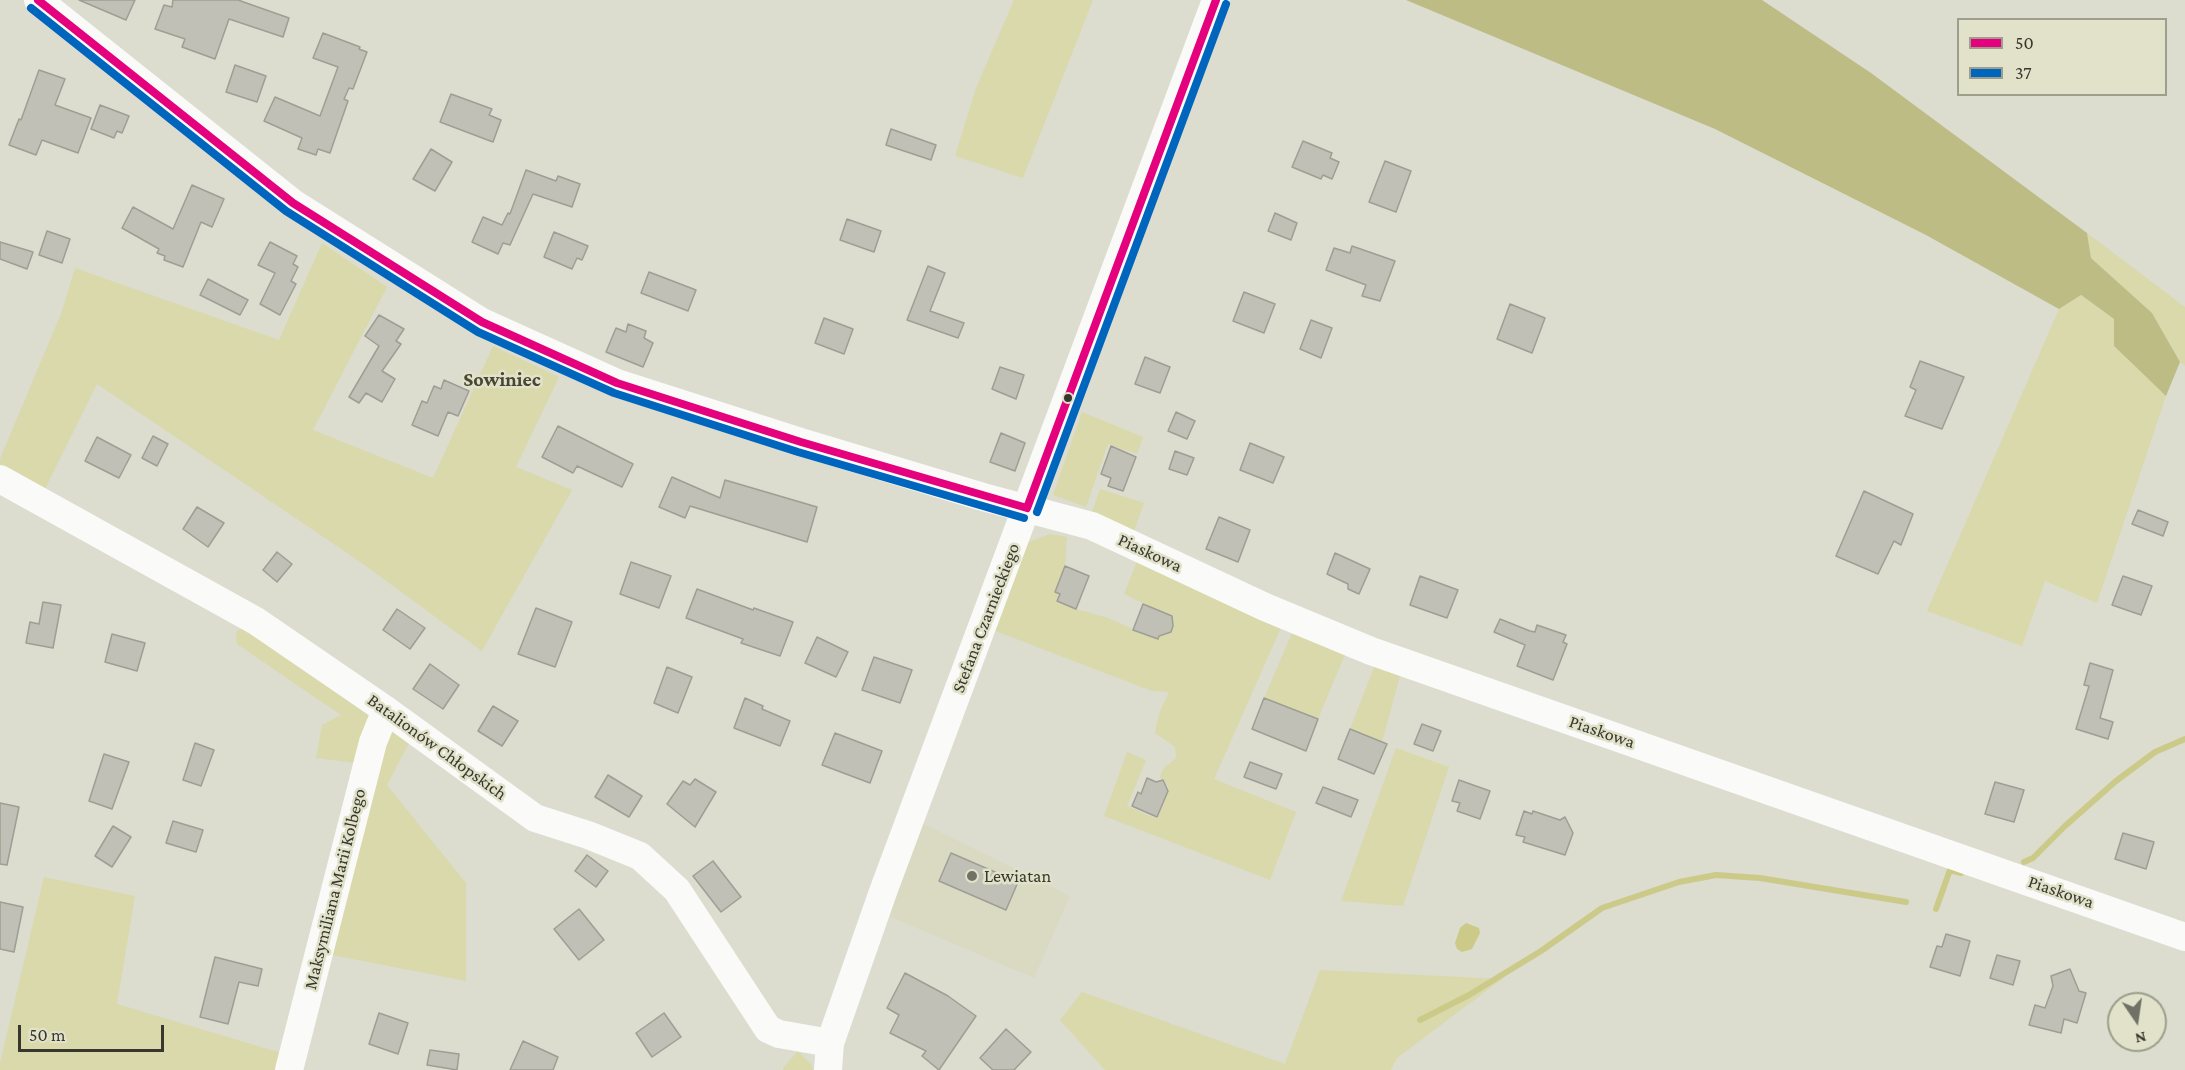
<!DOCTYPE html>
<html>
<head>
<meta charset="utf-8">
<style>
	body { margin:0 }
	#map { position:relative; width:2185px; height:1070px; overflow:hidden; background:#dcdccf; font-family:"Crimson Pro",serif }
	canvas { display:block }
	.legend { position:absolute; left:1957px; top:18px; width:210px; height:78px; box-sizing:border-box; background:#e1e2c9; border:2px solid #9d9e8b; margin:0; padding:8px 10px; list-style:none; font-size:18px; color:#37372e }
	.legend li { display:flex; align-items:center; gap:12px; height:30px }
	.legend b { width:30px; border:2px solid #9d9e8b }
	.north { position:absolute; left:2107px; top:992px; width:60px; height:60px; box-sizing:border-box; background:#e1e2c9; border:2px solid #9d9e8b; border-radius:50%; rotate:167deg; font-size:16px; font-weight:700; line-height:24px; text-align:center; color:#37372e }
	.north::after { content:''; display:block; margin:auto; width:21px; height:27px; background:#717166; clip-path:polygon(50% 0,100% 100%,50% 72%,0 100%) }
	.scale { position:absolute; left:18px; top:1025px; width:146px; height:27px; box-sizing:border-box; border:3px solid #37372e; border-top:0; padding-left:8px; font-size:18px; line-height:21px; white-space:nowrap; color:#37372e; -webkit-text-stroke:4px #e1e2c9; paint-order:stroke }
</style>
</head>
<body>
<div id="map">
<canvas width="2185" height="1070"></canvas>
<ul class="legend">
<li><b style="height:8px;background:#e5007d"></b>50</li>
<li><b style="height:8px;background:#0065bd"></b>37</li>
</ul>
<div class="north">N</div>
<div class="scale">50 m</div>
</div>
<script>
const context = document.querySelector('canvas').getContext('2d');
context.lineJoin = 'round';
function paint(path, color) {
  context.fillStyle = color;
  context.fill(path, 'evenodd');
}
function toPath(rows) {
  const path = new Path2D();
  for (const r of rows) {
    path.moveTo(r[0], r[1]);
    for (let i = 2; i < r.length; i += 2) path.lineTo(r[i], r[i + 1]);
  }
  return path;
}
function trace(path, color, width, dash) {
  context.strokeStyle = color;
  context.lineWidth = width;
  context.lineCap = dash ? 'butt' : 'round';
  context.setLineDash(dash || []);
  context.stroke(path);
}
function drawText(font, color, halo, rows, align = 'center') {
  context.font = font + ' "Crimson Pro",serif';
  context.lineWidth = 5;
  context.setLineDash([]);
  context.textBaseline = 'middle';
  context.strokeStyle = halo;
  context.fillStyle = color;
  for (const [text, x, y, turn = 0] of rows) {
    context.save();
    context.translate(x, y);
    context.rotate((+turn || 0) * Math.PI / 180);
    context.textAlign = isNaN(turn) ? turn : align;
    if (halo) context.strokeText(text, 0, 0);
    context.fillText(text, 0, 0);
    context.restore();
  }
}
const built = toPath([
	[922,823,1070,896,1034,978,886,915]
]);
const green = toPath([
	[1014,0,1093,0,1023,178,955,156,976,88],
	[2087,233,2185,307,2185,366,2180,362,2152,313,2091,258],
	[322,243,387,287,313,430,433,478,493,346,559,377,516,467,572,490,482,651,359,561,97,384,45,489,0,467,0,459,62,311,75,268,279,340],
	[2080,295,2114,319,2114,346,2166,396,2097,603,2045,581,2022,646,1927,611,2059,309],
	[1082,412,1143,437,1137,454,1108,444,1086,507,1053,495],
	[1100,489,1144,503,1134,531,1091,515],
	[1050,534,1067,537,1065,566,1055,591,1060,594,1057,601,1076,609,1105,617,1157,639,1161,632,1171,632,1172,622,1168,615,1124,594,1138,559,1283,623,1214,779,1296,812,1270,880,1104,816,1127,752,1146,760,1127,806,1157,819,1169,788,1160,777,1163,769,1176,758,1175,747,1155,733,1159,714,1169,692,1152,691,993,630,1026,543],
	[245,626,372,718,356,763,316,758,322,725,341,715,237,644,236,632],
	[1293,631,1346,652,1318,719,1264,698],
	[1375,665,1400,676,1382,742,1350,729],
	[394,729,409,743,387,785,466,883,466,981,327,954,378,752],
	[1396,748,1449,767,1403,906,1341,901],
	[44,877,135,896,117,1004,281,1053,277,1070,0,1070,0,1063],
	[1320,970,1502,979,1397,1058,1391,1070,1105,1070,1060,1020,1082,992,1285,1064],
	[798,1051,811,1064,813,1070,783,1070,783,1068]
]);
const forest = toPath([
	[1406,0,1762,0,1871,73,2087,233,2091,258,2152,313,2180,362,2166,396,2114,346,2114,319,2081,295,2059,309,1926,235,1715,129]
]);
const water = toPath([
	[1466,923,1479,928,1480,933,1472,949,1462,952,1457,949,1455,943,1460,928]
]);
const stream = toPath([
	[2024,862,2033,858,2065,826,2116,781,2155,752,2185,739],
	[1936,909,1950,870,1961,873],
	[1420,1020,1469,995,1541,951,1602,908,1679,882,1716,875,1760,878,1906,902]
]);
const building = toPath([
	[79,0,135,0,126,20,79,0],
	[173,0,238,0,289,18,283,37,229,19,215,59,182,47,185,39,155,29,164,5,172,7,173,0],
	[323,33,360,47,359,49,367,52,353,89,349,88,344,99,348,101,330,153,318,149,316,155,298,149,302,138,264,121,275,97,320,116,338,67,313,58,323,33],
	[235,65,266,76,257,102,226,92,235,65],
	[39,70,65,79,55,105,91,118,78,153,42,140,36,155,9,145,19,119,21,120,39,70],
	[451,94,492,109,489,115,501,120,493,142,440,122,451,94],
	[100,105,129,116,122,133,117,131,114,138,91,129,100,105],
	[891,129,936,145,931,160,886,145,891,129],
	[1303,141,1332,153,1330,158,1339,162,1332,179,1323,175,1321,179,1292,167,1303,141],
	[431,149,452,162,435,191,413,179,431,149],
	[1385,161,1411,171,1396,212,1369,202,1385,161],
	[526,170,556,181,558,176,580,184,572,207,533,194,510,245,503,243,498,254,472,242,483,217,502,225,508,213,510,214,526,170],
	[192,185,224,199,212,227,201,222,183,267,164,260,165,256,157,253,159,249,122,228,133,207,173,229,192,185],
	[1275,213,1297,223,1291,240,1268,231,1275,213],
	[847,219,881,231,874,252,840,240,847,219],
	[47,231,70,239,62,263,39,255,47,231],
	[554,232,588,246,582,260,577,258,572,269,544,257,554,232],
	[0,242,33,252,27,269,0,259,0,242],
	[270,242,297,256,293,264,298,267,291,281,296,284,280,315,260,304,275,273,258,265,270,242],
	[1352,246,1395,261,1380,301,1362,296,1366,285,1326,270,1334,248,1350,253,1352,246],
	[928,266,945,273,930,311,964,323,958,338,907,320,928,266],
	[649,272,696,290,688,311,641,293,649,272],
	[208,279,248,300,240,315,200,295,208,279],
	[1244,292,1275,304,1264,333,1233,321,1244,292],
	[1510,304,1545,318,1532,353,1497,339,1510,304],
	[379,315,404,329,396,341,401,344,382,371,395,379,382,402,366,393,359,403,349,397,379,346,365,336,379,315],
	[824,318,853,329,844,354,815,343,824,318],
	[1311,320,1332,328,1321,358,1300,349,1311,320],
	[628,324,646,331,644,338,653,343,643,367,606,352,616,328,626,332,628,324],
	[1145,357,1170,367,1160,393,1135,384,1145,357],
	[1920,361,1964,377,1942,429,1905,416,1916,390,1910,387,1920,361],
	[1000,367,1024,375,1016,399,992,389,1000,367],
	[444,380,469,391,458,416,448,412,438,436,412,425,422,401,427,403,434,386,441,389,444,380],
	[1176,412,1195,421,1187,439,1168,431,1176,412],
	[558,426,633,464,622,487,577,466,573,473,542,457,558,426],
	[1001,433,1025,443,1015,471,990,462,1001,433],
	[153,436,168,444,157,466,142,458,153,436],
	[97,437,131,455,119,478,85,461,97,437],
	[1250,443,1284,457,1273,483,1240,470,1250,443],
	[1111,446,1136,457,1123,491,1108,486,1111,478,1101,474,1111,446],
	[1175,451,1194,458,1187,475,1169,469,1175,451],
	[672,477,720,498,725,480,817,507,807,542,690,506,685,518,659,507,672,477],
	[1864,491,1913,514,1901,545,1894,541,1878,574,1836,556,1864,491],
	[197,507,224,523,208,547,183,529,197,507],
	[2138,510,2168,522,2163,536,2132,524,2138,510],
	[1219,517,1250,530,1238,562,1206,549,1219,517],
	[277,552,292,564,277,582,263,570,277,552],
	[1335,553,1370,569,1359,594,1348,589,1348,584,1327,574,1335,553],
	[631,562,671,576,659,608,620,594,631,562],
	[1065,566,1089,576,1076,609,1057,601,1060,594,1055,592,1065,566],
	[1420,576,1458,590,1447,618,1410,605,1420,576],
	[2123,576,2152,586,2141,615,2112,605,2123,576],
	[697,589,753,610,754,608,793,622,780,656,741,643,743,639,686,618,697,589],
	[43,602,61,605,53,648,26,643,30,622,39,624,43,602],
	[1143,604,1172,616,1173,626,1171,632,1159,636,1158,639,1133,630,1143,604],
	[536,608,572,622,555,667,518,654,536,608],
	[397,609,425,628,410,649,383,630,397,609],
	[1500,619,1530,631,1535,632,1537,625,1566,635,1563,642,1567,644,1553,680,1517,666,1525,645,1494,632,1500,619],
	[112,634,145,643,137,671,105,662,112,634],
	[817,637,848,652,836,677,805,663,817,637],
	[874,657,912,670,900,703,862,690,874,657],
	[2090,663,2113,670,2100,718,2113,722,2108,739,2076,729,2089,686,2084,685,2090,663],
	[430,664,459,685,443,709,413,689,430,664],
	[667,667,692,677,678,713,654,703,667,667],
	[745,698,763,706,762,709,790,721,780,746,734,728,745,698],
	[1264,698,1318,719,1306,751,1252,729,1264,698],
	[493,706,518,721,502,746,478,731,493,706],
	[1422,724,1441,731,1433,751,1414,744,1422,724],
	[1350,729,1387,744,1374,774,1338,759,1350,729],
	[835,733,882,751,870,783,822,765,835,733],
	[195,743,214,750,201,786,183,780,195,743],
	[104,754,129,762,112,809,89,801,104,754],
	[1250,762,1282,774,1276,789,1244,777,1250,762],
	[608,775,642,796,629,817,595,797,608,775],
	[1147,778,1156,782,1163,780,1168,791,1157,817,1132,806,1138,792,1141,794,1147,778],
	[695,779,716,792,695,827,667,804,683,781,690,785,695,779],
	[1459,780,1490,791,1480,819,1457,811,1460,803,1452,801,1459,780],
	[1995,782,2024,790,2014,822,1985,814,1995,782],
	[1323,787,1358,800,1351,817,1316,803,1323,787],
	[0,803,19,807,7,865,0,864,0,803],
	[1524,811,1532,814,1533,811,1560,820,1565,817,1573,833,1565,855,1523,842,1525,837,1516,835,1524,811],
	[173,821,203,830,196,852,166,843,173,821],
	[113,826,131,837,112,867,95,856,113,826],
	[2123,833,2154,842,2146,869,2115,859,2123,833],
	[951,853,1018,882,1006,910,939,881,951,853],
	[587,855,608,871,596,887,575,871,587,855],
	[713,861,741,897,721,912,693,876,713,861],
	[0,902,23,907,14,952,0,949,0,902],
	[579,909,604,940,579,960,554,929,579,909],
	[1946,934,1970,941,1960,976,1930,967,1937,946,1942,947,1946,934],
	[1997,955,2020,961,2013,985,1990,978,1997,955],
	[215,957,262,969,258,986,239,982,228,1024,200,1017,215,957],
	[2070,969,2079,991,2086,993,2077,1023,2064,1019,2061,1033,2029,1025,2035,1005,2045,1008,2053,986,2051,976,2070,969],
	[905,973,948,996,976,1016,939,1070,922,1056,926,1051,890,1033,899,1015,887,1008,905,973],
	[379,1013,408,1023,398,1054,369,1044,379,1013],
	[664,1013,681,1037,652,1057,636,1033,664,1013],
	[1006,1029,1031,1052,1014,1070,993,1070,980,1058,1006,1029],
	[523,1041,558,1057,553,1070,510,1070,523,1041],
	[430,1050,459,1054,457,1070,427,1065,430,1050]
]);
const minor = toPath([
	[38,0,293,203,482,322,617,383,801,442,983,497,1092,526,1265,607,1371,651,2185,937],
	[0,479,256,621,386,710,535,818,588,835,640,856,677,890,768,1029,779,1034,830,1043],
	[289,1070,373,742,386,710],
	[828,1070,830,1043,884,889,1216,0]
]);
const bus1 = toPath([
	[38,0,293,203,482,322,617,383,801,442,1027,508],
	[1027,508,1216,0]
]);
const bus2 = toPath([
	[31,8,286,211,478,332,614,393,798,452,1024,518],
	[1037,512,1226,4]
]);
const markers = [
	[1068,398,5,"#37372e"],
	[972,876,6,"#717166"]
];
const streetNames = [
	["Piaskowa",1150,553,25],
	["Stefana Czarnieckiego",986,618,-69],
	["Piaskowa",1602,732,19],
	["Batalionów Chłopskich",437,747,36],
	["Maksymiliana Marii Kolbego",335,889,-76],
	["Piaskowa",2061,892,19]
];
const poiNames = [
	["Lewiatan",984,876]
];
const neighbourhoodNames = [
	["Sowiniec",502,380]
];
paint(built, '#dadac3');
paint(green, '#d9d9ac');
paint(forest, '#bdbc85');
paint(water, '#ccca88');
trace(stream, '#ccca88', 6);
paint(building, '#c0c0b6');
trace(building, '#9e9e94', 1.5);
trace(minor, '#fafaf8', 28);
trace(bus1, '#e5007d', 8);
trace(bus2, '#0065bd', 8);
for (const [x, y, r, color] of markers) {
  const dot = new Path2D();
  dot.arc(x, y, r, 0, 2 * Math.PI);
  context.fillStyle = color;
  context.fill(dot);
  trace(dot, '#e1e2c9', 2);
}
drawText('18px', '#37372e', '#e1e2c9', streetNames);
drawText('18px', '#37372e', '#e1e2c9', poiNames, 'left');
drawText('bold 20px', '#474733', '#e1e2c9', neighbourhoodNames);
</script>
</body>
</html>
